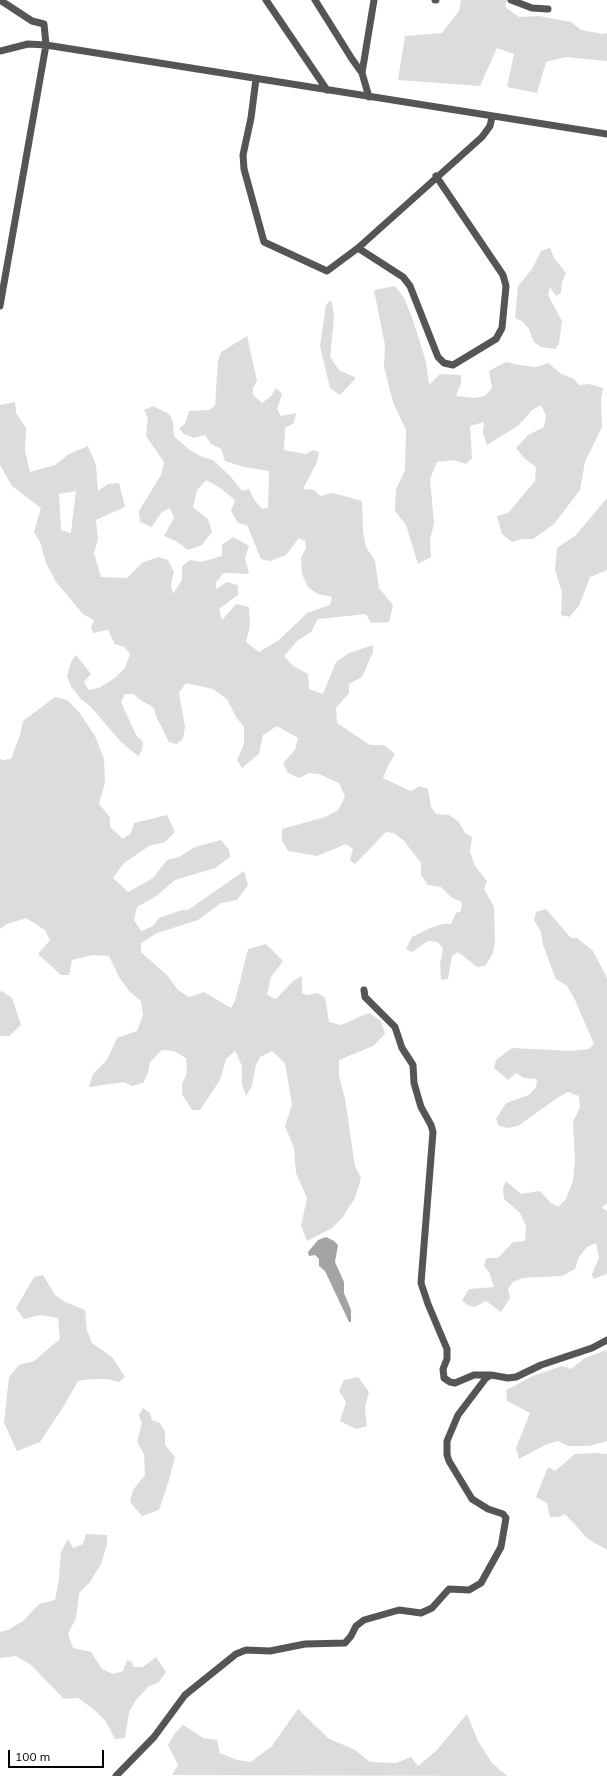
<!DOCTYPE html>
<html>
<head>
<meta charset="utf-8">
<style>
	body { margin:0 }
	#map { position:relative; width:607px; height:1776px; overflow:hidden; background:#fff; font-family:Mulish,sans-serif }
	canvas { display:block }
	.scale { position:absolute; left:8px; top:1750px; width:96px; height:18px; box-sizing:border-box; border:2px solid #000; border-top:0; padding-left:5px; font-size:12px; line-height:14px; white-space:nowrap; color:#000; -webkit-text-stroke:3px #fff; paint-order:stroke }
</style>
</head>
<body>
<div id="map">
<canvas width="607" height="1776"></canvas>
<div class="scale">100 m</div>
</div>
<script>
const context = document.querySelector('canvas').getContext('2d');
context.lineJoin = 'round';
function paint(path, color) {
  context.fillStyle = color;
  context.fill(path, 'evenodd');
}
function toPath(rows) {
  const path = new Path2D();
  for (const r of rows) {
    path.moveTo(r[0], r[1]);
    for (let i = 2; i < r.length; i += 2) path.lineTo(r[i], r[i + 1]);
  }
  return path;
}
function trace(path, color, width, dash) {
  context.strokeStyle = color;
  context.lineWidth = width;
  context.lineCap = dash ? 'butt' : 'round';
  context.setLineDash(dash || []);
  context.stroke(path);
}
const green = toPath([
	[461,0,507,0,505,7,519,17,539,16,571,22,581,30,603,34,607,33,607,61,566,57,546,62,537,93,507,87,514,54,497,48,480,86,398,80,405,36,442,33,459,11],
	[550,248,554,258,566,273,562,282,561,293,556,296,550,287,548,295,562,321,559,344,555,349,541,347,534,342,529,329,522,321,515,318,518,286,532,269,541,251],
	[395,286,404,298,413,320,426,362,429,385,440,374,461,375,461,383,456,396,475,398,485,396,492,388,489,371,506,362,519,365,536,367,548,363,561,374,574,379,579,385,589,384,603,388,601,400,602,427,585,462,580,490,554,524,533,539,522,539,512,542,502,534,497,516,508,513,535,481,536,467,524,458,516,448,528,435,544,427,546,416,541,405,532,410,519,425,487,445,483,433,484,422,470,426,472,458,466,464,454,460,437,462,430,479,434,523,430,540,431,557,418,564,406,525,395,511,396,489,405,470,406,430,393,402,384,367,385,345,374,290],
	[330,301,332,302,334,318,330,357,339,370,356,378,340,395,330,388,320,346,326,305],
	[247,336,257,381,253,388,253,395,262,403,271,396,276,388,282,394,277,409,281,416,296,413,294,423,285,428,284,450,306,454,313,450,319,452,317,462,303,489,314,490,320,496,333,493,362,501,363,532,366,547,375,561,379,588,393,605,389,622,371,623,366,614,318,619,311,632,297,641,284,656,293,666,308,674,309,689,323,694,336,662,349,653,373,645,373,652,362,677,349,684,349,693,336,708,337,723,370,745,384,745,395,754,389,764,383,778,411,791,420,786,428,789,431,807,436,814,449,815,459,822,465,833,472,837,470,852,475,866,487,881,484,889,494,907,495,940,493,953,485,966,477,967,458,952,452,956,448,979,441,980,440,964,443,949,438,942,428,941,412,952,406,949,412,937,430,928,443,924,451,924,456,913,461,911,462,902,452,898,441,887,428,885,421,875,421,863,404,841,394,833,386,832,355,864,350,860,353,849,346,844,317,856,288,851,282,841,282,829,325,817,338,810,345,797,339,783,319,774,309,773,299,778,288,773,283,763,295,750,298,738,277,726,263,735,259,754,242,768,237,760,244,744,244,727,236,717,227,699,213,689,186,683,179,693,185,727,183,738,177,744,169,742,156,716,154,708,139,699,134,694,125,694,121,702,136,735,143,742,142,750,138,756,121,742,91,707,81,699,72,688,67,677,71,662,76,655,91,674,84,682,88,690,99,688,115,678,125,668,130,654,124,647,115,644,108,630,93,633,91,627,94,620,83,614,56,582,46,563,40,542,34,532,41,508,12,486,0,465,0,405,15,402,16,413,26,428,25,450,30,472,55,465,69,454,88,446,96,465,98,491,108,484,119,483,125,507,96,520,98,539,94,553,101,577,127,578,142,563,158,557,168,560,174,572,171,585,173,594,182,580,182,566,190,560,201,562,222,556,222,545,233,537,249,546,245,558,249,574,224,573,216,582,216,589,227,582,238,585,238,595,219,609,222,620,236,604,249,607,250,625,246,642,259,652,279,640,307,613,330,605,332,597,318,594,308,587,302,574,301,558,306,548,305,541,299,538,286,555,270,561,261,559,247,525,238,523,231,511,235,500,219,487,206,480,197,490,193,507,208,519,212,532,202,545,188,550,176,541,164,536,174,518,170,508,161,513,152,527,140,522,139,511,161,475,164,462,146,436,148,418,144,410,153,406,169,414,173,422,174,436,187,448,202,457,213,460,231,477,242,491,249,489,255,501,262,509,268,508,269,471,244,467,225,461,221,449,211,444,205,435,194,438,184,434,179,428,185,424,189,411,210,410,215,405,218,361,221,352],
	[76,491,71,532,71,533,61,530,59,494],
	[607,498,607,570,590,577,579,606,569,617,561,615,562,592,555,570,557,548,576,535],
	[55,697,67,700,79,712,95,736,104,759,105,783,99,804,110,817,110,827,123,839,131,833,134,823,167,815,175,832,165,842,149,846,124,863,113,878,128,892,153,878,167,860,179,857,195,847,221,840,229,850,230,857,215,868,175,880,155,897,137,907,134,920,141,931,153,926,159,918,182,910,188,910,244,871,248,885,237,900,221,903,198,920,157,933,141,943,141,952,167,975,178,990,189,997,204,992,231,1008,235,1001,248,949,266,944,283,961,271,977,267,995,276,999,294,980,302,976,302,993,306,995,318,993,325,998,329,1022,341,1025,369,1013,381,1021,385,1034,373,1046,339,1060,339,1076,345,1099,355,1166,361,1178,355,1198,342,1218,332,1228,307,1241,301,1226,307,1198,296,1173,294,1148,285,1126,292,1105,285,1063,272,1051,260,1057,255,1068,252,1086,246,1096,242,1084,242,1066,235,1051,226,1059,220,1080,200,1110,192,1110,182,1094,182,1084,187,1073,186,1058,174,1051,162,1050,150,1062,148,1073,143,1083,132,1086,124,1082,89,1087,93,1074,107,1060,117,1038,137,1031,143,1015,141,1001,130,992,119,977,109,956,93,955,72,960,69,975,61,975,38,954,50,940,45,930,26,918,7,924,0,929,0,759,3,760,11,759,20,735,23,721],
	[546,909,571,938,577,938,593,951,607,978,607,1203,602,1208,607,1211,607,1274,593,1279,592,1274,599,1258,596,1243,587,1247,579,1257,575,1269,562,1276,522,1278,513,1282,508,1289,510,1298,501,1312,486,1301,475,1307,467,1305,462,1300,469,1289,494,1287,490,1274,484,1266,486,1258,498,1258,513,1242,525,1241,526,1226,520,1213,504,1199,503,1188,506,1181,521,1194,540,1191,551,1203,558,1207,566,1199,573,1181,575,1160,573,1122,580,1107,579,1096,568,1092,557,1098,518,1126,507,1128,499,1126,496,1119,506,1103,529,1095,536,1087,537,1079,524,1078,516,1073,508,1080,494,1068,496,1060,512,1048,571,1051,589,1049,594,1044,575,1000,567,986,556,979,543,945,541,932,534,920,536,912],
	[2,991,12,998,21,1025,9,1036,0,1036,0,992],
	[43,1275,55,1295,65,1302,85,1310,87,1330,92,1343,112,1357,125,1377,119,1382,107,1379,92,1379,78,1381,65,1404,40,1442,17,1451,4,1423,9,1377,19,1365,34,1361,60,1339,58,1318,40,1315,24,1319,16,1308,34,1277],
	[607,1350,607,1441,589,1446,568,1446,558,1441,545,1445,519,1459,516,1448,530,1413,507,1401,506,1390,533,1376,562,1366,571,1369,585,1358],
	[358,1377,369,1392,365,1407,367,1426,356,1429,340,1421,346,1402,339,1391,344,1380],
	[143,1408,150,1413,152,1420,160,1423,165,1431,165,1445,175,1457,169,1480,159,1510,142,1516,130,1502,133,1490,145,1475,144,1454,137,1442,142,1423,139,1415],
	[595,1453,607,1454,607,1550,588,1539,565,1514,559,1517,550,1517,547,1503,536,1497,548,1467,555,1471,575,1454],
	[86,1534,107,1535,107,1544,101,1564,90,1582,79,1593,76,1618,68,1634,73,1648,91,1652,102,1669,113,1674,123,1671,127,1660,132,1662,133,1667,143,1667,156,1657,166,1672,159,1682,148,1687,136,1700,129,1712,125,1738,115,1739,105,1720,92,1708,78,1698,64,1699,31,1665,16,1656,0,1658,0,1632,8,1630,23,1621,39,1604,55,1600,59,1579,61,1552,68,1539,73,1548,83,1544],
	[298,1709,328,1738,355,1750,370,1762,396,1763,411,1757,418,1766,436,1751,467,1714,478,1741,492,1763,507,1776,172,1775,178,1765,168,1745,175,1733,183,1725,203,1738,217,1740,220,1753,237,1760,251,1762,272,1746]
]);
const water = toPath([
	[326,1237,334,1241,338,1245,335,1262,344,1282,344,1293,351,1310,351,1322,349,1322,325,1271,319,1266,319,1259,315,1255,309,1256,308,1252,318,1240]
]);
const minor = toPath([
	[0,0,32,21,44,24,46,45,0,306],
	[266,0,327,90],
	[315,0,352,59,362,73,369,97],
	[435,0,436,0],
	[511,0,532,8,548,9],
	[0,51,28,44,46,45,607,134],
	[362,73,374,0],
	[256,79,251,118,243,155,244,169,264,242,327,271,358,248,482,137,490,126,492,117],
	[358,248,403,277,410,286,438,357,444,363,453,365,496,339,502,328,506,286,503,275,436,176],
	[364,990,365,997,395,1027,402,1048,413,1065,414,1083,421,1107,431,1125,433,1132,421,1283,428,1304,447,1349,447,1359,443,1369,444,1378,450,1382,455,1383,474,1375,491,1375],
	[116,1776,154,1737,185,1695,236,1654,246,1650,270,1651,305,1644,345,1643,351,1636,356,1626,364,1620,399,1610,421,1613,432,1608,449,1589,469,1590,481,1583,501,1547,506,1518,503,1514,488,1509,472,1499,449,1461,447,1455,447,1441,458,1415,486,1378,491,1375,508,1378,516,1377,541,1365,592,1348,607,1340]
]);
paint(green, '#dcdcdc');
paint(water, '#a3a3a3');
trace(minor, '#555', 7);
</script>
</body>
</html>
